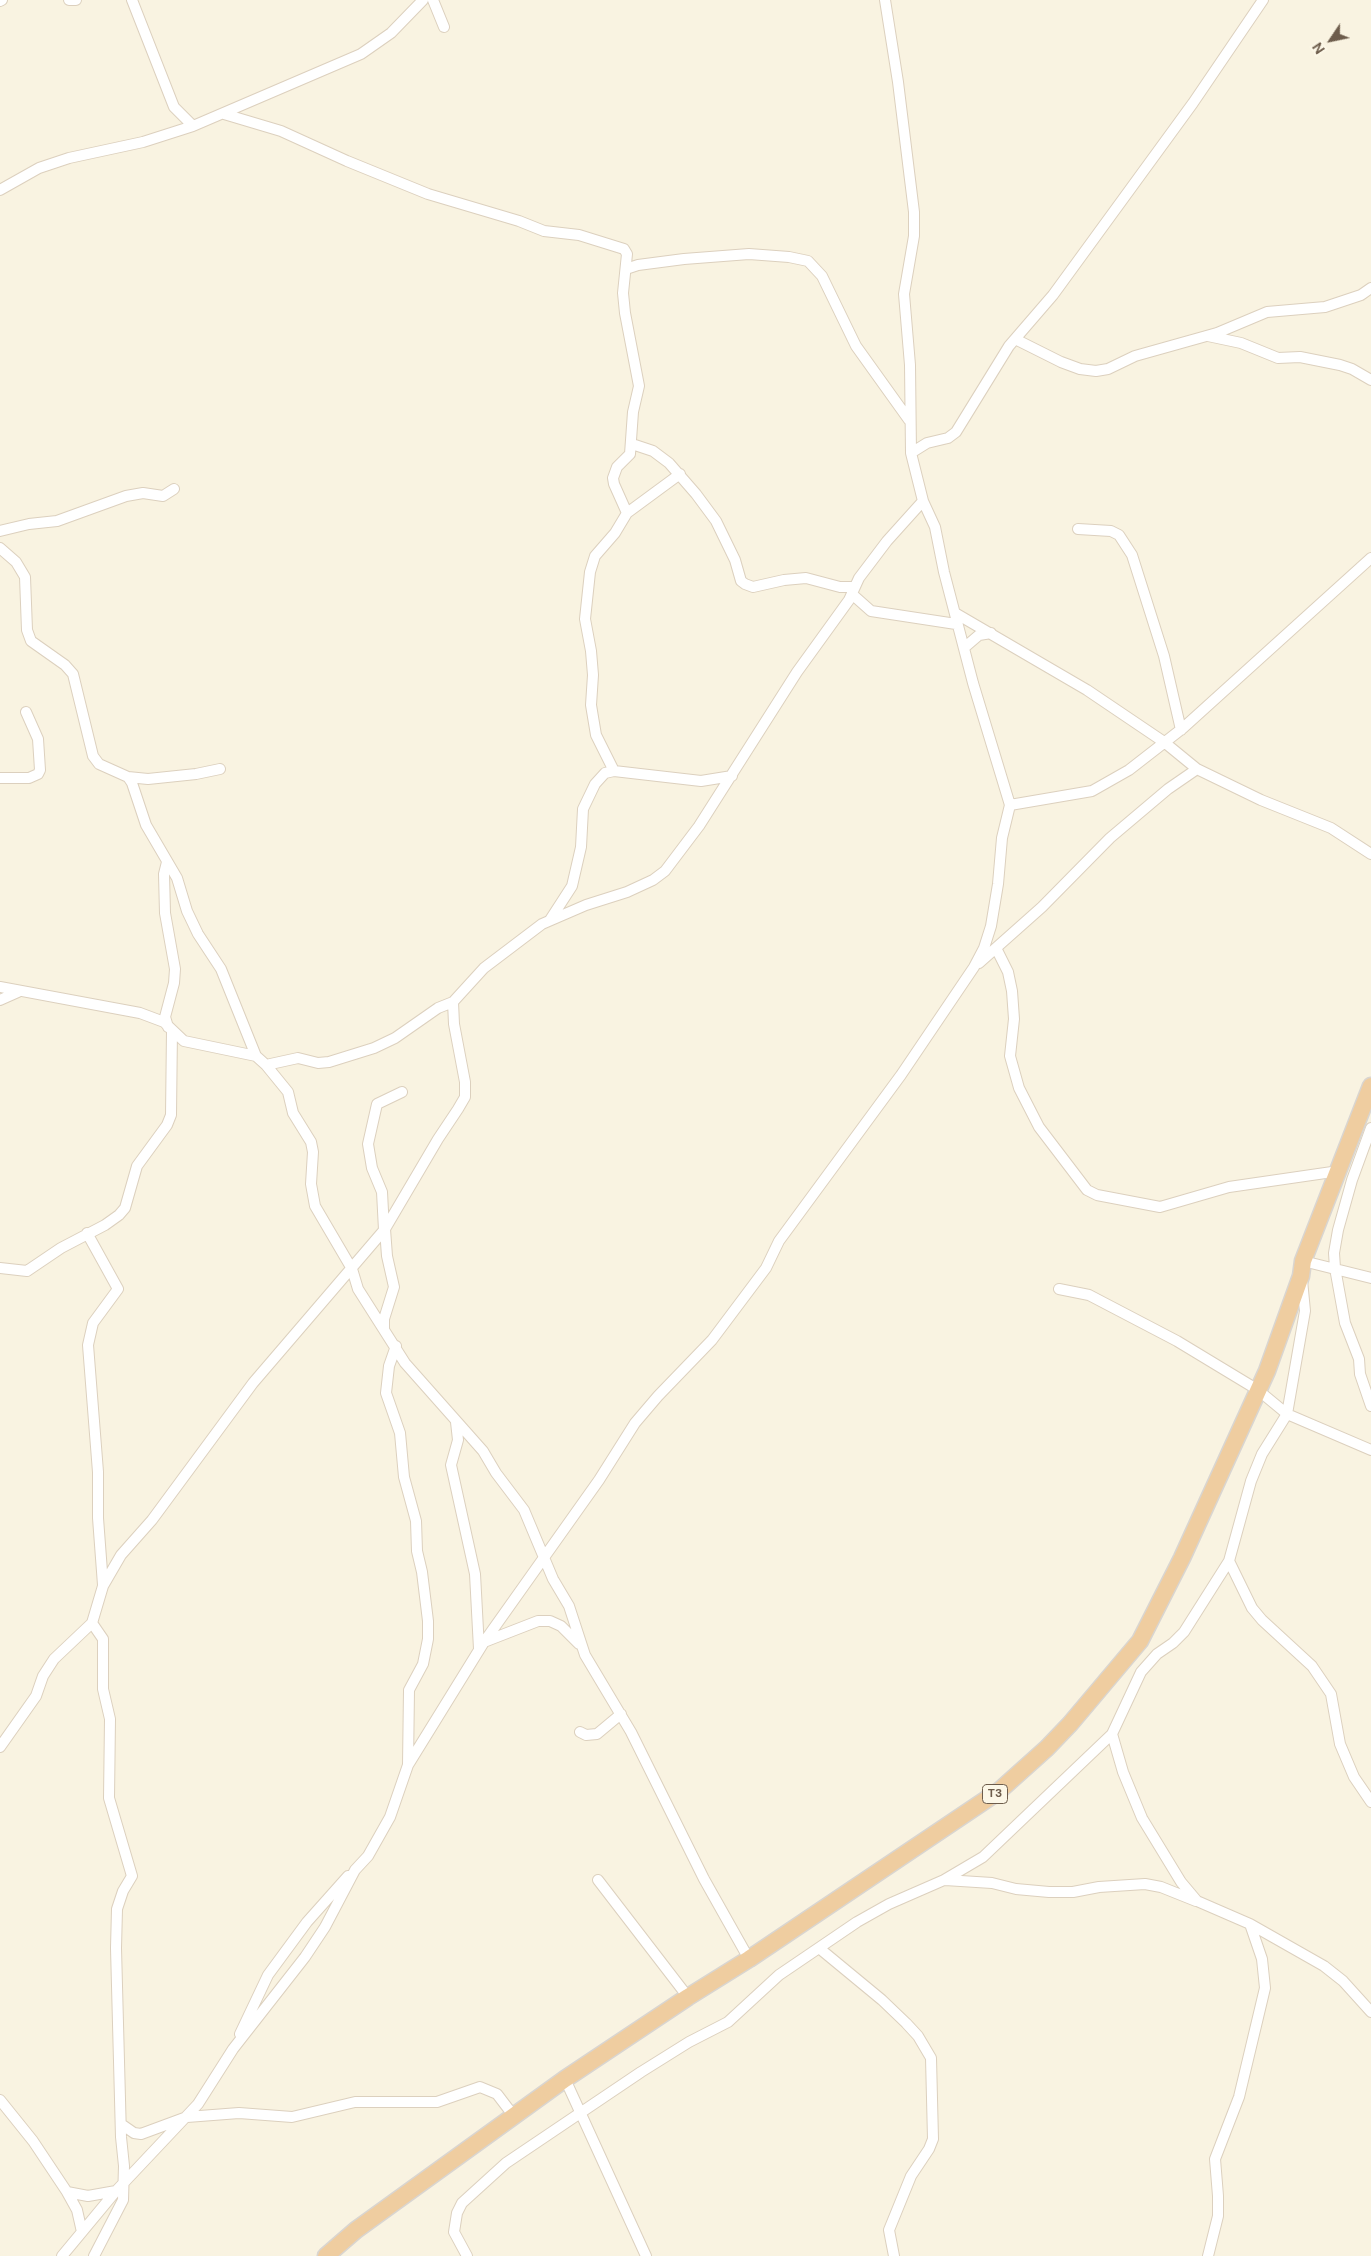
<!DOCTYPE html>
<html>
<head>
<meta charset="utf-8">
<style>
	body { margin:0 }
	#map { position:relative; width:1371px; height:2256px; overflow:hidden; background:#f9f3e1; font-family:"DM Sans",sans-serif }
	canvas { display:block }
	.north { position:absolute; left:1306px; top:15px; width:50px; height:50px; -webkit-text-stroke:4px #fcf7e7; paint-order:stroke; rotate:236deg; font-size:14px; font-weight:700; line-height:20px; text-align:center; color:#6d5c4b }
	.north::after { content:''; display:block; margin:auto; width:18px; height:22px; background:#6d5c4b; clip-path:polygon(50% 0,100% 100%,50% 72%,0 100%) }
</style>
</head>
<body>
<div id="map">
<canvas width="1371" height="2256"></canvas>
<div class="north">N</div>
</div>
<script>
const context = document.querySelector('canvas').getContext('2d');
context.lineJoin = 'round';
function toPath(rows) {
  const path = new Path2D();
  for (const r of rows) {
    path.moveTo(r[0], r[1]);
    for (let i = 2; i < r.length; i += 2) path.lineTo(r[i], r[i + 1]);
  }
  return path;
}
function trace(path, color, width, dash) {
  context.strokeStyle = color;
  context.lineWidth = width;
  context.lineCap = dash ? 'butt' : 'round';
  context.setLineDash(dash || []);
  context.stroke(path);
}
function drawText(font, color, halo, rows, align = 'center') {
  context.font = font + ' "DM Sans",sans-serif';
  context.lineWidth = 4;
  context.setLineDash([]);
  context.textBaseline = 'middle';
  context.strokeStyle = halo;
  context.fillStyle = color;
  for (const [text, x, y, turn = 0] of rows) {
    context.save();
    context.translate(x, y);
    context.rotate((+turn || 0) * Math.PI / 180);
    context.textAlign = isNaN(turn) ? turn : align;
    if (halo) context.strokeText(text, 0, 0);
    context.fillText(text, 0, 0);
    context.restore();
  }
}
const minor = toPath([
	[69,0,76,0],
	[132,0,174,107,193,126],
	[433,0,444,27],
	[0,1,2,0],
	[224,114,281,131,347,161,428,194,519,221,544,231,579,235,624,249,627,254,623,293,625,313,639,386,633,412,630,454,617,467,613,478,614,484,627,513],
	[0,190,39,168,69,158,143,142,193,126,361,54,391,33,423,0],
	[626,269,638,265,684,259,749,254,789,257,808,261,822,276,856,346,909,420],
	[1208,336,1241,343,1278,358,1300,357,1340,365,1352,369,1371,380],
	[1015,339,1061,362,1080,369,1096,371,1108,369,1135,356,1217,333,1267,312,1325,307,1361,295,1371,288],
	[632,444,653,451,669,463,696,494,716,521,735,560,741,581,745,584,753,587,784,580,806,578,840,587,853,587],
	[911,453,927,443,948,438,956,432,1009,346,1053,295,1193,103,1263,0],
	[1078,529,1111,531,1119,535,1132,555,1164,656,1181,730],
	[0,531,29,524,57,521,126,496,143,493,163,496,174,489],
	[0,548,16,562,25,577,27,630,31,641,65,665,73,674,93,756,99,764,128,777,132,783,146,825,177,878,187,911,198,934,221,969,256,1056,266,1065,288,1092,293,1113,311,1142,313,1152,311,1184,315,1206,352,1269,358,1289,405,1363,483,1451,496,1473,524,1510,553,1579,569,1606,585,1655,631,1732,704,1879,749,1959],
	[853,595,871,611,956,624],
	[955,613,1087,690,1164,742,1197,769,1261,800,1331,828,1371,854],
	[965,647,979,635,991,633],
	[614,771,596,735,591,705,593,675,591,651,585,619,590,572,595,556,615,533,627,513,680,474],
	[128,777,148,779,196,774,220,769],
	[0,778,29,778,38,774,40,770,38,739,26,712],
	[1010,805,1092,791,1129,770,1183,728,1371,558],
	[167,862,164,874,165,913,175,969,174,983,165,1017,168,1027],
	[550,920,572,886,581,847,583,809,595,784,605,773,614,771,701,781,732,776],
	[996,948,1008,972,1012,991,1014,1019,1010,1056,1019,1088,1039,1127,1087,1190,1097,1195,1160,1207,1229,1187,1339,1171],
	[979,963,1042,907,1110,838,1168,789,1197,769],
	[0,987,140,1013,164,1022,184,1041,256,1056],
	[0,1000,18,992],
	[266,1065,298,1058,318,1063,329,1062,374,1048,395,1038,438,1008,453,1002],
	[1371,1128,1352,1180,1338,1230,1334,1253,1335,1268,1345,1323,1359,1359,1360,1374,1371,1406],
	[384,1230,382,1192,372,1168,368,1144,377,1104,402,1092],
	[87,1233,118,1289,93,1323,88,1345,98,1472,98,1518,103,1585],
	[1303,1261,1371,1278],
	[0,1268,27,1271,61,1248,105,1225,119,1215,125,1208,137,1166,167,1125,171,1115,172,1030],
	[1302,1280,1305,1311,1287,1414,1262,1454,1251,1481,1229,1561,1252,1608,1262,1620,1312,1666,1331,1694,1340,1744,1354,1777,1371,1802],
	[1059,1289,1089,1295,1177,1341,1258,1390,1287,1414,1371,1450],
	[384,1328,384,1319,394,1287,387,1256,385,1229],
	[396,1346,389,1366,386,1393,400,1433,404,1477,416,1521,417,1551,422,1572,428,1621,428,1639,423,1664,409,1690,408,1765],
	[456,1422,458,1440,451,1465,475,1574,479,1649],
	[92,1623,103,1639,103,1689,110,1719,109,1798,132,1876,123,1891,117,1909,116,1948,121,2137,124,2166,123,2200,94,2256],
	[484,1642,538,1621,550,1621,561,1626,579,1644],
	[580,1732,586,1735,597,1734,621,1714],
	[1112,1734,1123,1772,1142,1818,1181,1882,1197,1901,1250,1924,1324,1966,1343,1981,1371,2012],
	[0,1747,36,1696,43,1676,54,1659,92,1623,103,1586,121,1555,152,1520,253,1383,385,1229,438,1139,458,1109,465,1097,465,1082,454,1024,453,1002,484,968,542,924,586,905,627,892,653,880,665,871,699,826,797,672,849,600,859,578,887,541,923,501],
	[598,1880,688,1997],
	[945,1880,992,1883,1016,1889,1049,1892,1073,1892,1099,1887,1145,1884,1161,1887,1196,1901],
	[819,1948,882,2000,906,2023,918,2036,931,2058,933,2139,929,2149,911,2176,889,2230,894,2256],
	[240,2034,268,1975,307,1922,348,1876],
	[565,2079,646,2256],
	[0,2100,33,2141,67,2192,77,2210,82,2232],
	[121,2124,134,2133,141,2134,187,2117,239,2113,292,2117,355,2102,437,2102,480,2087,497,2094,513,2115],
	[67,2192,88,2196,116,2191],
	[62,2256,116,2191,198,2104,233,2049,305,1957,325,1927,355,1870,368,1856,390,1817,408,1765,484,1642,599,1480,635,1423,658,1396,712,1340,766,1268,779,1241,901,1075,974,967,984,948,991,926,998,884,1002,838,1010,805,973,683,944,572,935,527,923,501,911,453,910,365,904,294,914,236,914,212,898,82,885,0],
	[467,2256,454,2232,457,2213,462,2203,506,2163,641,2072,689,2042,728,2022,779,1975,857,1922,889,1904,944,1880,983,1857,1112,1734,1141,1672,1157,1654,1173,1643,1184,1632,1229,1561],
	[1208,2256,1218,2216,1218,2196,1215,2159,1239,2097,1265,1988,1262,1959,1250,1924]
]);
const trunk = toPath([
	[326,2256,356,2230,565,2079,688,1997,749,1959,999,1791,1047,1748,1070,1724,1140,1641,1182,1558,1267,1371,1301,1276,1303,1261,1371,1086]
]);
const shields = [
	[995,1794,25]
];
const shieldNames = [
	["T3",995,1794]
];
trace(minor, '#dcd0be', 12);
trace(trunk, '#d9d5d0', 19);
trace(minor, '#fff', 10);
trace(trunk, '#efcda0', 16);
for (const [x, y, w] of shields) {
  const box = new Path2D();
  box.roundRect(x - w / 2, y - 9.5, w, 19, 4);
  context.fillStyle = '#fcf7e7';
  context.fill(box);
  trace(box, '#6d5c4b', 1);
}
drawText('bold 12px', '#6d5c4b', null, shieldNames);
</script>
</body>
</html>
